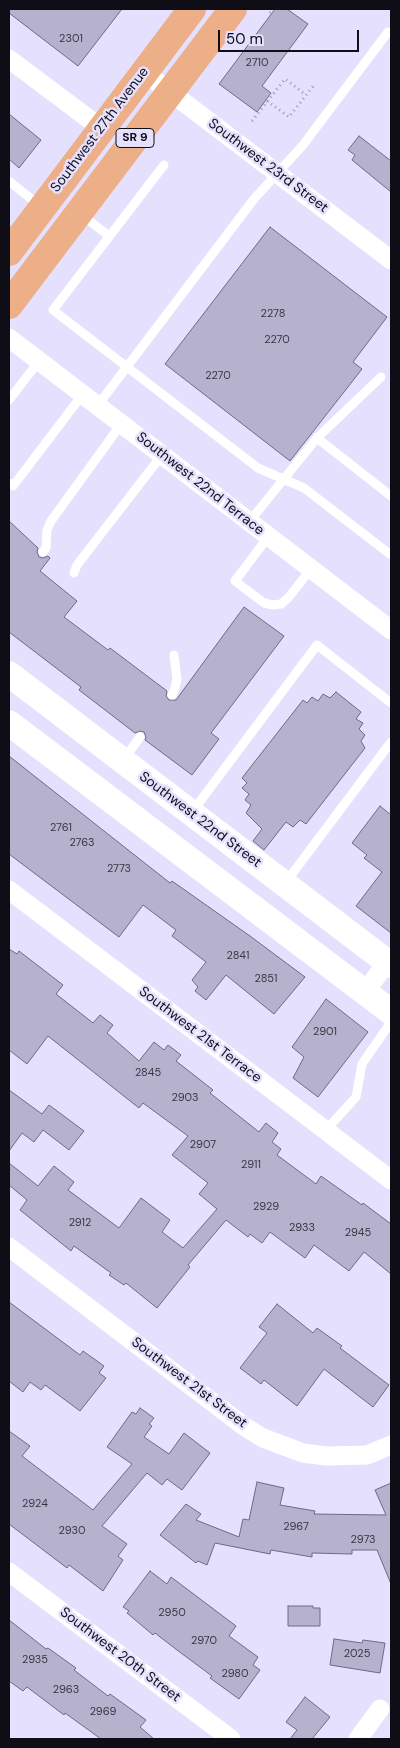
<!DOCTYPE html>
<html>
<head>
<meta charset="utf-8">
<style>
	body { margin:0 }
	#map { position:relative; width:400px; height:1748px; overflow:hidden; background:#e5e0fd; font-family:"DM Sans",sans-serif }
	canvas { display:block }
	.frame { position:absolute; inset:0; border:10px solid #0f0d16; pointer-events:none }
	.scale { position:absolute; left:218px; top:30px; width:141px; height:22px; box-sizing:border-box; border:2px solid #0f0d16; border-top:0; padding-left:6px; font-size:15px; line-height:18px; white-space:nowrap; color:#0f0d16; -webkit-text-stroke:4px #e5e0fd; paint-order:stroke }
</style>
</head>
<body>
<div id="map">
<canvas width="400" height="1748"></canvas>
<div class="frame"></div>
<div class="scale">50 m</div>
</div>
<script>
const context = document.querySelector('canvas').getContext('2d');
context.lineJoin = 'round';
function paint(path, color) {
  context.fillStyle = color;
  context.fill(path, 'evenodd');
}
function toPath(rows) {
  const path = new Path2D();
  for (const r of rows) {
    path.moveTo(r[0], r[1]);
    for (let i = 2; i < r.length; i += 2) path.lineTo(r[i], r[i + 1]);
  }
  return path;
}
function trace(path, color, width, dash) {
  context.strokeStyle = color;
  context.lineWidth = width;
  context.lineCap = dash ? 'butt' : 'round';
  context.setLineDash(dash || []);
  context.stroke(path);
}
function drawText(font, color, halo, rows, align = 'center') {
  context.font = font + ' "DM Sans",sans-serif';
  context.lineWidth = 5;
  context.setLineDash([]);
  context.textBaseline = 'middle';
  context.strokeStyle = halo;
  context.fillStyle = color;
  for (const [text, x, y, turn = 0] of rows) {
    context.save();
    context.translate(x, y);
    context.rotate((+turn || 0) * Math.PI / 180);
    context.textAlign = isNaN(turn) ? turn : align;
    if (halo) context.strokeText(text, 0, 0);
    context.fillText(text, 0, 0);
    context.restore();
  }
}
const building = toPath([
	[9,9,122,9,78,66,9,13,9,9],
	[275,9,287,9,308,24,262,86,271,93,257,112,219,84,275,9],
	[9,114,41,140,19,168,9,159,9,114],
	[359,136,391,161,391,192,352,160,355,155,348,150,359,136],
	[270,227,387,317,353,362,362,369,290,461,165,364,270,227],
	[9,521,38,548,37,552,39,557,43,558,48,556,50,558,40,571,77,601,64,617,108,650,110,648,167,691,166,696,169,700,176,700,244,607,284,636,211,733,219,739,192,775,145,740,146,737,144,732,140,731,135,733,79,690,81,687,9,632,9,521],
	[336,692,361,712,356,719,363,723,359,729,365,735,361,741,365,748,306,824,300,820,293,827,286,822,264,850,253,841,262,829,246,813,251,805,245,800,249,794,242,788,247,783,242,778,303,700,307,703,312,697,318,701,323,694,330,698,336,692],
	[9,756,170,883,172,881,250,936,305,977,274,1014,226,975,206,1000,195,991,198,987,192,980,206,962,172,936,176,930,143,905,119,937,9,854,9,756],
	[380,806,391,815,391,933,356,906,382,872,364,858,367,855,352,843,380,806],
	[9,949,17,954,19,951,63,985,56,994,93,1023,100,1015,113,1025,107,1033,139,1061,154,1042,164,1050,168,1045,181,1055,176,1061,213,1090,210,1093,259,1132,266,1123,278,1133,272,1142,281,1149,277,1155,316,1184,321,1176,362,1205,363,1203,391,1224,391,1274,364,1252,349,1271,314,1245,305,1258,270,1232,262,1243,250,1234,248,1237,226,1220,188,1265,190,1267,157,1308,126,1283,124,1285,109,1275,111,1273,74,1246,71,1251,20,1210,27,1200,9,1185,9,1163,38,1186,54,1166,74,1182,68,1190,119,1228,141,1198,170,1220,162,1232,183,1248,217,1209,199,1194,208,1183,172,1155,188,1136,143,1103,139,1108,48,1036,27,1064,9,1050,9,949],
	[326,999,368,1032,318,1097,293,1078,304,1057,292,1047,326,999],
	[9,1090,42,1114,49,1105,84,1131,69,1150,43,1130,34,1142,22,1133,9,1151,9,1090],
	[9,1302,80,1355,83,1351,104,1366,99,1373,106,1378,80,1411,45,1385,41,1390,30,1382,23,1392,9,1381,9,1302],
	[277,1304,313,1333,317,1328,342,1346,340,1348,389,1385,373,1407,324,1369,297,1406,264,1380,261,1384,240,1368,267,1333,259,1327,277,1304],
	[140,1408,154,1418,149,1424,152,1426,144,1437,169,1454,184,1433,210,1453,182,1490,167,1479,162,1485,147,1473,102,1526,127,1544,118,1556,123,1560,103,1591,69,1565,67,1568,9,1524,9,1431,30,1446,22,1456,93,1510,132,1464,107,1447,132,1412,136,1414,140,1408],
	[257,1482,284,1488,280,1505,315,1511,314,1514,386,1515,375,1490,391,1483,391,1584,377,1550,352,1550,352,1554,312,1553,312,1557,271,1550,270,1554,215,1543,207,1565,198,1561,196,1563,160,1535,186,1504,201,1514,196,1520,239,1537,243,1519,249,1520,257,1482],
	[150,1571,167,1584,171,1577,236,1626,229,1636,258,1657,253,1665,260,1670,239,1699,210,1678,212,1676,177,1650,155,1633,153,1635,127,1613,129,1611,123,1607,150,1571],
	[288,1606,313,1606,313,1608,320,1608,320,1626,288,1626,288,1606],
	[9,1620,46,1649,48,1648,76,1668,74,1670,108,1696,110,1694,146,1720,140,1727,154,1739,101,1739,65,1713,64,1715,27,1687,23,1691,9,1681,9,1620],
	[334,1639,362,1643,363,1640,385,1643,380,1673,330,1665,334,1639],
	[305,1697,330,1717,312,1739,290,1739,297,1730,286,1722,305,1697]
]);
const path = toPath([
	[270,13,274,9],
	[267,101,289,117,314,85],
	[252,121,285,79,306,95]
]);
const service = toPath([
	[164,165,53,310,258,468,304,488,391,555],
	[9,181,40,206],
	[82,215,109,236],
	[9,400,39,361],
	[98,405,254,199,303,145,388,32],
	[317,438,391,496],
	[9,483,13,486,83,394],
	[249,522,317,438,381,377],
	[268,537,235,581,264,603,273,605,281,604,288,598,311,569],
	[43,552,46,548,47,530,51,521,122,423],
	[74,573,77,565,162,455],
	[172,695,175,688,177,679,174,655],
	[124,759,140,737],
	[192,812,317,645,391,703],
	[286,882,391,742],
	[326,1130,356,1097,362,1064,391,1022]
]);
const minor = toPath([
	[9,59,101,128],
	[144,72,391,260],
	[9,338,391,630],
	[9,890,391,1180],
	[365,992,391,957],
	[9,1247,245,1427,263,1438,303,1453,326,1456,367,1455,391,1445],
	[9,1572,231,1739],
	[358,1739,380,1709]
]);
const secondary = toPath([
	[9,674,391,965],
	[9,723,391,1012]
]);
const trunk = toPath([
	[9,252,192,9],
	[9,305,233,9]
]);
const numberNames = [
	["2301",71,39],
	["2710",257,63],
	["2278",273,314],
	["2270",277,340],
	["2270",218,376],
	["2761",61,828],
	["2763",82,843],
	["2773",119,869],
	["2841",238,956],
	["2851",266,979],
	["2901",325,1032],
	["2845",148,1073],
	["2903",185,1098],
	["2907",203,1145],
	["2911",251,1165],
	["2929",266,1207],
	["2912",80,1223],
	["2933",302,1228],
	["2945",358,1233],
	["2924",35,1504],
	["2967",296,1527],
	["2930",72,1531],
	["2973",363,1540],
	["2950",172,1613],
	["2970",204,1641],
	["2025",357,1654],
	["2935",35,1660],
	["2980",235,1674],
	["2963",66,1690],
	["2969",103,1712]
];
const shields = [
	[135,138,38]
];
const shieldNames = [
	["SR 9",135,138]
];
const streetNames = [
	["Southwest 27th Avenue",100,130,-53],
	["Southwest 23rd Street",268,166,37],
	["Southwest 22nd Terrace",200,484,38],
	["Southwest 22nd Street",200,820,37],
	["Southwest 21st Terrace",200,1035,37],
	["Southwest 21st Street",189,1383,37],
	["Southwest 20th Street",120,1655,37]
];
paint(building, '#b6b2cd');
trace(building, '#6e6a83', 1);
trace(path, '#9b97ad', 3, [1, 4]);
trace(service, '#fff', 9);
trace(minor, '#fff', 19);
trace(secondary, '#fff', 26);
trace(trunk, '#ecaf88', 28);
drawText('11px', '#393644', null, numberNames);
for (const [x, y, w] of shields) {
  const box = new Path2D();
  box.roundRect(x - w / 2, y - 9.5, w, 19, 4);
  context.fillStyle = '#e5e0fd';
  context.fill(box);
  trace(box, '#0f0d16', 1);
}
drawText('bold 12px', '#0f0d16', null, shieldNames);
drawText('14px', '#0f0d16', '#e5e0fd', streetNames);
</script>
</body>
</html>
